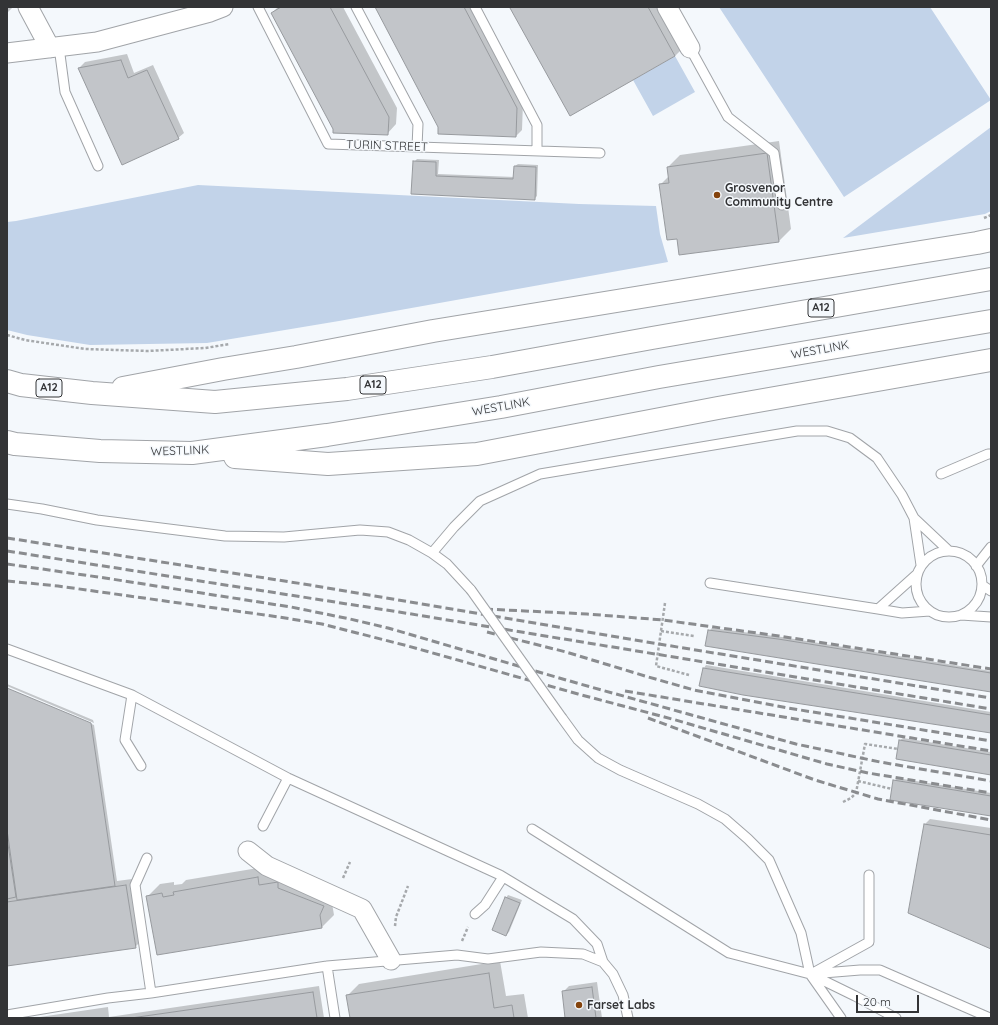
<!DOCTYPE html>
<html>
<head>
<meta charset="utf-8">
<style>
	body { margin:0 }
	#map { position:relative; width:998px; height:1025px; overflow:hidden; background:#f4f8fc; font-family:Quicksand,sans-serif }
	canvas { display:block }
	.frame { position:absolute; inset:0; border:8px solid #333436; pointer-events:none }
	.scale { position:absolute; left:856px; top:995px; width:63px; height:18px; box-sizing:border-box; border:2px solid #333436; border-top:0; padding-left:5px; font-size:12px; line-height:14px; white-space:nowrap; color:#333436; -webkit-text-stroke:3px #f4f8fc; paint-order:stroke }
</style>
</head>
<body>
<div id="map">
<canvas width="998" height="1025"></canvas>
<div class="frame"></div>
<div class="scale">20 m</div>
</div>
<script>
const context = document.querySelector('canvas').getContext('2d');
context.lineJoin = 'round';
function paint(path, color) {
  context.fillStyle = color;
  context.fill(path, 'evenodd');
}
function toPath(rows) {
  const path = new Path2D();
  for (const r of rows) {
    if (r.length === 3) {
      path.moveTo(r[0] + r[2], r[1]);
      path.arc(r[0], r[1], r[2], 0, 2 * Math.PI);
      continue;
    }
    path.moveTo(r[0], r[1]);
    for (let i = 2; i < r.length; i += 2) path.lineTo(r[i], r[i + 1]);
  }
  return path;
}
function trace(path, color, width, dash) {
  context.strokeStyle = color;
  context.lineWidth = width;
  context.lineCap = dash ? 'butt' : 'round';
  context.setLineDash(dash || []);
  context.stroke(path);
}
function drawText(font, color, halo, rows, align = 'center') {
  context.font = font + ' Quicksand,sans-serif';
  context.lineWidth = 3;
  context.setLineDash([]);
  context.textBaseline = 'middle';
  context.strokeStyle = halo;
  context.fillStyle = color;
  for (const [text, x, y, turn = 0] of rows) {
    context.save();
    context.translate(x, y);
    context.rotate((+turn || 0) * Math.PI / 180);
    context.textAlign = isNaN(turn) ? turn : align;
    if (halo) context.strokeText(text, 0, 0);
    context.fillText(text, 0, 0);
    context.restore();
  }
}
const green = toPath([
	[719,7,930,7,991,100,844,197],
	[675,56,695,92,653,116,633,80],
	[991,127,991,211,985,214,843,238],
	[198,185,579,204,656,206,660,234,668,262,339,321,207,343,90,345,27,335,7,330,7,222,16,221]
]);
const shadow = toPath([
	[7,7,13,7,7,13],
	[278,7,343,7,397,108,396,124,387,134,334,129,272,13],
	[376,7,473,7,523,102,522,130,516,136,439,126],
	[512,7,667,7,687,44,675,56],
	[127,54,134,73,153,65,184,133,178,138,79,68,85,62],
	[779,141,791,229,779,241,677,238,660,185,669,176,668,167,680,155],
	[417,159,439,160,438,174,515,177,515,166,518,164,538,165,537,196,534,199,412,194,414,162],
	[712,628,782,637,991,671,991,691,709,631],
	[706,665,991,712,991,732,704,668],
	[7,684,93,720,94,723,7,686],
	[7,689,94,725,117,881,132,879,141,941,135,947,7,965],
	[903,738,991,752,991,774,900,740],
	[897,778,991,793,991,815,894,781],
	[930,819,991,828,991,948,924,825],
	[270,866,332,903,334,915,322,927,157,954,148,896,160,884,174,882,174,885,182,884,186,880],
	[508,895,522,900,509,932,506,935,506,898],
	[500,961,506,996,524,994,528,1018,351,1018,347,996,359,984],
	[597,982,602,1018,566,1018,563,992,569,986],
	[319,986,324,1018,33,1018,108,1007,109,1017]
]);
const building = toPath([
	[281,7,330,7,389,117,388,135,333,133,333,129,271,13,281,7],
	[375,7,464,7,517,108,516,137,438,134,438,127,375,7],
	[511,7,648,7,675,56,570,116,510,8,511,7],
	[121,60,128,78,147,70,179,139,122,165,78,68,121,60],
	[767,153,779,242,679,255,677,239,667,240,659,184,669,183,667,167,767,153],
	[413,161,436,162,436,176,513,179,514,166,536,167,535,200,411,194,413,161],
	[708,630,778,639,991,673,991,692,705,646,708,630],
	[703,668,991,715,991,733,743,695,699,686,703,668],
	[7,688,91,723,115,886,17,900,7,830,7,688],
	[899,740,991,755,991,775,896,759,899,740],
	[893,780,991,796,991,816,890,800,893,780],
	[924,824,991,835,991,949,908,913,924,824],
	[7,838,16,897,7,899,7,838],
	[258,877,259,885,278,882,278,888,324,906,320,915,322,928,157,955,146,896,162,893,163,897,174,895,173,892,258,877],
	[126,885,136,948,7,966,7,902,126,885],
	[505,897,520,903,506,936,492,930,505,897],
	[489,973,494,1008,512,1005,514,1018,350,1018,346,995,489,973],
	[592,987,596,1018,565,1018,562,991,592,987],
	[313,992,317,1018,131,1018,313,992]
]);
const path = toPath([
	[984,218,991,215],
	[7,335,25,340,85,349,148,351,205,348,230,344],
	[665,603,656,666,689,675],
	[661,631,694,636],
	[858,781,892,789],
	[843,802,851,798,856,793,865,744,898,749],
	[343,878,350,862],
	[395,926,396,917,408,886],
	[462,941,468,927]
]);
const lane = toPath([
	[258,7,328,144,600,153],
	[356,7,418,124,417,147],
	[475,7,537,125,537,151],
	[59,47,65,92,98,166],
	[690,48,728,117,774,153,782,205],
	[941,474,988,454,991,454],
	[7,504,42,509,97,520,225,536,284,537,360,530,388,532,409,540,432,553,447,564,471,590],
	[914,518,949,551],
	[949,584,33],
	[432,553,454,527,480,501,540,474,797,431,827,431,850,438,877,458,902,495,914,518,921,565],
	[976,566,991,547],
	[710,583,878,609,902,613,930,611],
	[982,585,991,591],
	[878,609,917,574],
	[961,615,991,617],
	[7,649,132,695],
	[562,718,578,740,598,758,620,770,698,804,725,819,748,839,769,860,801,933,810,974,841,1018],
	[141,766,125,740,132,695,288,778,500,875,573,919,597,944,603,962],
	[263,826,288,778],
	[532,829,729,953,810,974,855,996,896,1018],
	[147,858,135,885,151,993],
	[475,914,485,905,503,877],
	[327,966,335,1018],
	[813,973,869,942,869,875],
	[811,974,860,970,880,970,990,1018],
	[7,1015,108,998,151,993,327,966,457,955,488,959,541,952,583,954,603,962,613,974,623,995,628,1018]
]);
const street = toPath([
	[28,7,50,48],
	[667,7,690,48],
	[7,53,97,42,210,12,223,7],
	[248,851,267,866,362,909,391,960]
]);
const highway = toPath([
	[7,381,21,385,92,393,215,402,347,389,492,367,652,338,991,279],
	[123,388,223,369,296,357,433,331,776,275,977,243,991,240],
	[7,442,15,444,100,451,192,453,327,435,501,407,659,377,991,321],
	[235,457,328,464,477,454,718,408,991,360]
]);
const rail = toPath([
	[7,538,310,585,659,644,991,698],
	[7,551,399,612,991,709],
	[7,564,105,578,291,607,350,619,388,628,580,684,796,744,880,762,991,781],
	[7,581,58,586,279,617,322,624,408,646,578,694,672,719,827,764,868,773,991,793],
	[485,609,587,614,663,620,779,636,991,669],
	[487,632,566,652,645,676,694,690,788,708,991,741],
	[625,691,991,751],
	[648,718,815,780,878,799,991,820]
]);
const laneBridge = toPath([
	[471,590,562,718]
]);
const markers = [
	[717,195,4,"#84430c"],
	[579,1005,4,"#84430c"]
];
const shields = [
	[821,308,26],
	[373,385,26],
	[49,388,26]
];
const shieldNames = [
	["A12",821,308],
	["A12",373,385],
	["A12",49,388]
];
const streetNames = [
	["TURIN STREET",387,146,2],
	["WESTLINK",820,350,-10],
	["WESTLINK",501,407,-10],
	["WESTLINK",180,451,-2]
];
const poiNames = [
	["Grosvenor",725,188],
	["Community Centre",725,202],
	["Farset Labs",587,1005]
];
paint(green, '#c2d3e9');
paint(shadow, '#0003');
paint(building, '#c2c5c9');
trace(building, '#979a9e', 1);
trace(lane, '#a1a4a8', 11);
trace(street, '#a1a4a8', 21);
trace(highway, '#a1a4a8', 24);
trace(path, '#a6a9ac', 2.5, [3, 2]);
trace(lane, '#fff', 9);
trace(street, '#fff', 19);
trace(highway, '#fff', 22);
trace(rail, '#8a8c8f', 3, [8, 4]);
trace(laneBridge, '#a1a4a8', 11, []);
trace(laneBridge, '#fff', 9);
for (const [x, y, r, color] of markers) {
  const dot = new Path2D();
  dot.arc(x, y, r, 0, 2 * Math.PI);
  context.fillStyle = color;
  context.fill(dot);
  trace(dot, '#f4f8fc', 1.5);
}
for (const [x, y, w] of shields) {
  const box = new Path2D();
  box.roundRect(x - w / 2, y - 9, w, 18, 3);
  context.fillStyle = '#f4f8fc';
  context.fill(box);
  trace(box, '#333436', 1);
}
drawText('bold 11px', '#333436', null, shieldNames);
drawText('12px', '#333436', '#f4f8fc', streetNames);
drawText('bold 12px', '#333436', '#f4f8fc', poiNames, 'left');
</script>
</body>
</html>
